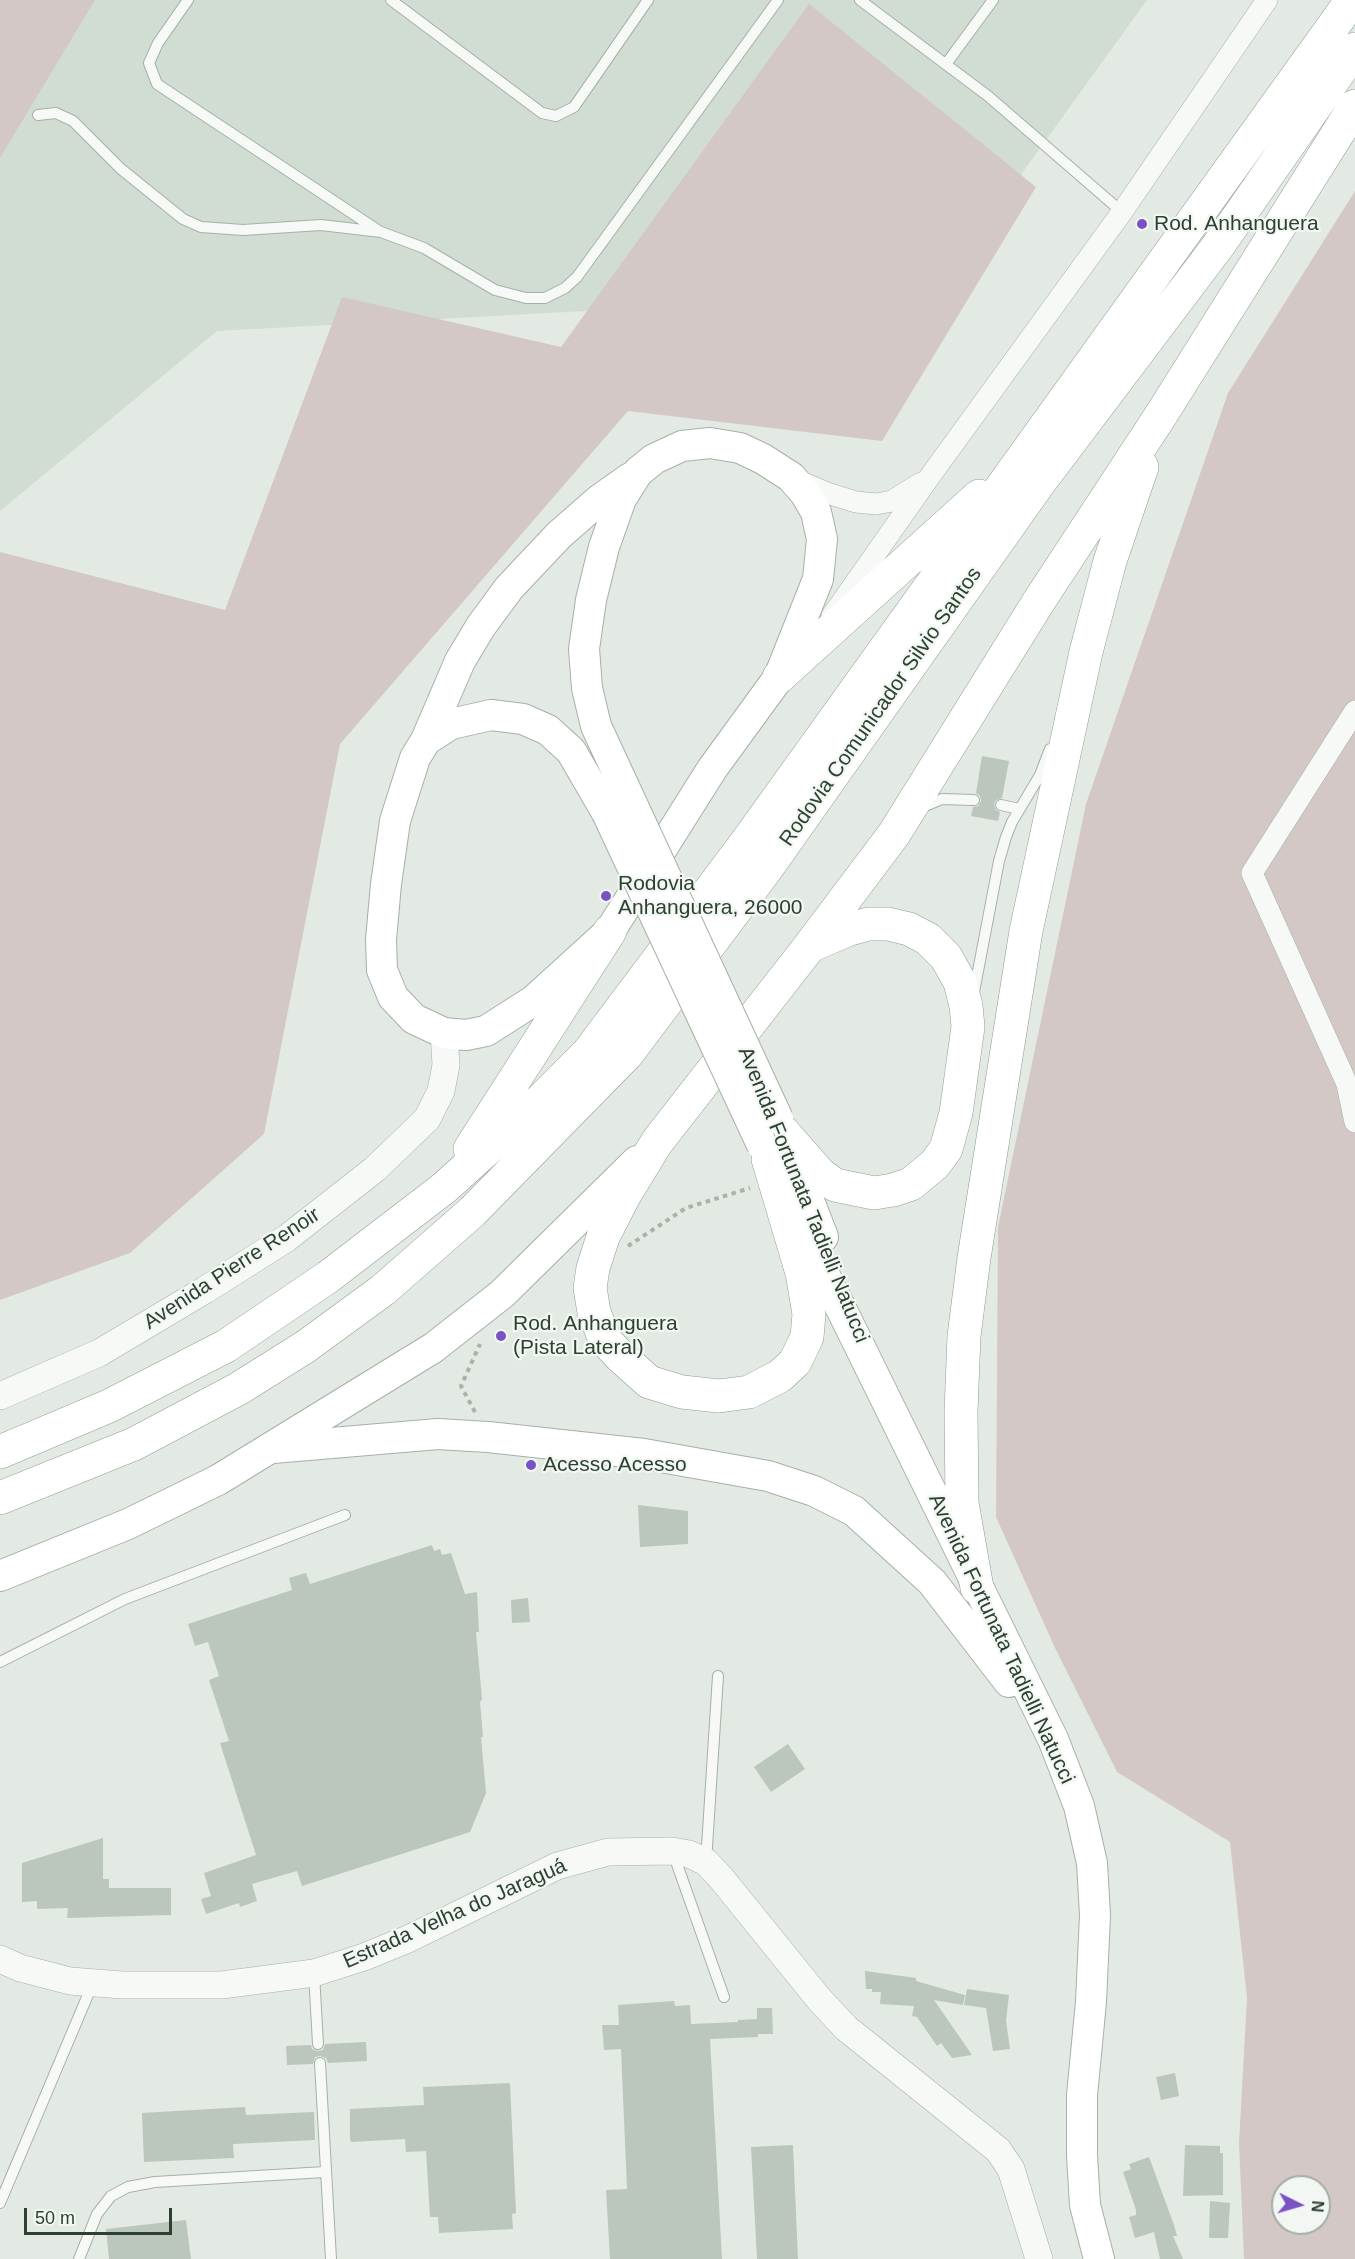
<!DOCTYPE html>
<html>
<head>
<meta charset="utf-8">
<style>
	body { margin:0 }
	#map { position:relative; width:1355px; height:2259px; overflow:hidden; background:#e3eae4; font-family:Arial,sans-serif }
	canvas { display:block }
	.north { position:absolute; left:1271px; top:2175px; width:60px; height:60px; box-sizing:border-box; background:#f3f7f3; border:2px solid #a3aea5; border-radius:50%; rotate:95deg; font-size:16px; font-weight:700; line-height:24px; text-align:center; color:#2c412f }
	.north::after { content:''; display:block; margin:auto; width:21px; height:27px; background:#7953c4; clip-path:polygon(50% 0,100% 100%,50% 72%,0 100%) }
	.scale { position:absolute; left:24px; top:2208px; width:148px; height:27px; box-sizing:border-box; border:3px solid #2c412f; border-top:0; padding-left:8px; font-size:18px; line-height:21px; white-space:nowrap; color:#2c412f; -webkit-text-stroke:4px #f3f7f3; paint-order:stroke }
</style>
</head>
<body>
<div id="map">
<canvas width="1355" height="2259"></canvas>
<div class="north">N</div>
<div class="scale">50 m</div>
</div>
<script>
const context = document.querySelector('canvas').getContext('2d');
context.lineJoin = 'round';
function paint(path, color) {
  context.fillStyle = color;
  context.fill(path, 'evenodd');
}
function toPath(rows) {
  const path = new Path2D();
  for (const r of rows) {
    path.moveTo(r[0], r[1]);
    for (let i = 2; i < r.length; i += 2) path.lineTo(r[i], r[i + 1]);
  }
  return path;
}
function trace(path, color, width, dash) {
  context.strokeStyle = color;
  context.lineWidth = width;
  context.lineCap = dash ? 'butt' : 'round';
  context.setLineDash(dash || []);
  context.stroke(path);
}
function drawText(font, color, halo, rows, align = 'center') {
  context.font = font + ' Arial,sans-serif';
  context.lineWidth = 4.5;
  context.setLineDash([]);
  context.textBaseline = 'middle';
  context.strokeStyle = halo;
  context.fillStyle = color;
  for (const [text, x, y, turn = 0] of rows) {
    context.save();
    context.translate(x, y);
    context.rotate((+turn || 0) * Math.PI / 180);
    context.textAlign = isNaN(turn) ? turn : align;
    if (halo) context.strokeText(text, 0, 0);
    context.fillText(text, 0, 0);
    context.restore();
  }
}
const built = toPath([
	[76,0,1147,0,986,223,641,308,217,331,0,511,0,112]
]);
const green = toPath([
	[0,0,95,0,0,158],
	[809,4,1036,187,882,441,628,411,340,744,264,1134,130,1253,0,1300,0,552,225,610,342,297,561,347],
	[1355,191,1355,2259,1244,2259,1239,2143,1247,1997,1230,1842,1117,1772,1055,1648,996,1517,998,1227,1086,804,1228,393],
	[1283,2187,1319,2187,1319,2223,1283,2223]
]);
const building = toPath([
	[982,756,1009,761,1002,798,996,800,994,804,996,810,1000,812,998,821,971,816,973,807,978,806,981,801,980,796,976,793],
	[638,1505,688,1511,688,1544,640,1547],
	[432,1545,434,1551,440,1549,442,1555,451,1553,465,1594,477,1592,479,1632,476,1632,482,1699,480,1702,483,1737,481,1737,486,1793,470,1832,302,1886,297,1871,252,1884,257,1901,240,1907,239,1903,206,1914,201,1899,211,1896,204,1873,256,1855,220,1743,229,1741,209,1680,219,1676,208,1642,195,1646,188,1624,292,1590,289,1578,306,1573,310,1584],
	[528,1598,530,1622,512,1623,511,1600],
	[788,1744,805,1769,771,1792,754,1767],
	[103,1838,103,1879,109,1879,109,1888,171,1888,171,1915,67,1918,68,1908,37,1909,37,1901,22,1902,22,1863],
	[865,1971,916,1978,916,1981,965,1995,963,2005,934,2000,972,2055,952,2058,941,2043,937,2046,917,2017,912,2016,914,2006,880,2004,881,1992,872,1992,872,1989,866,1989],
	[967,1989,1009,1995,1006,2021,1010,2049,993,2051,986,2008,964,2005],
	[674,2001,675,2006,690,2005,691,2024,738,2022,738,2020,757,2019,757,2008,772,2008,773,2034,758,2034,758,2037,710,2039,722,2259,610,2259,606,2190,627,2189,621,2049,604,2050,602,2025,619,2025,618,2005],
	[366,2042,367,2061,328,2063,326,2058,320,2056,315,2057,313,2064,287,2065,286,2046,311,2045,312,2049,318,2051,323,2050,325,2044],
	[1175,2073,1179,2096,1161,2100,1156,2077],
	[510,2083,516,2213,512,2214,513,2229,439,2233,438,2217,430,2217,426,2151,406,2152,405,2139,351,2142,350,2139,350,2109,424,2105,423,2087],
	[245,2107,246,2115,314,2112,315,2140,233,2144,234,2158,144,2162,142,2113],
	[793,2145,798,2259,757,2259,751,2147],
	[1185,2145,1220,2146,1220,2153,1223,2153,1223,2195,1183,2196],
	[1149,2157,1174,2225,1177,2236,1173,2236,1183,2259,1160,2259,1154,2232,1135,2238,1129,2217,1136,2215,1136,2210,1123,2172,1131,2169,1129,2164],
	[1210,2201,1230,2203,1228,2238,1209,2238],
	[186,2220,191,2259,109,2259,106,2229]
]);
const path = toPath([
	[628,1246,686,1208,750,1188],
	[475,1412,461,1386,480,1344]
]);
const service = toPath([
	[188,0,158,43,149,63,157,84,379,231],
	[391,0,542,113,556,116,574,107,648,0],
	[860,0,988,96,1122,212],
	[946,64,993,0],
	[38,115,56,113,73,121,121,169,183,219,201,227,243,230,321,225,381,232,424,248,495,290,526,298,545,298,565,288,577,277,778,0],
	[1001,805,1019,809],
	[923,807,942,799,974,800],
	[974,992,999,861,1006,837,1012,822,1040,775,1050,749],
	[0,1662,125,1599,345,1515],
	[673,1853,724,1997],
	[706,1862,718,1676],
	[314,1974,318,2044],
	[320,2063,331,2259],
	[0,2203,93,1983],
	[79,2259,97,2214,111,2196,128,2187,155,2182,325,2172]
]);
const minor = toPath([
	[794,479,827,493,856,502,876,504,892,501,921,483],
	[832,616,928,479,1122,212,1267,0],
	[1355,711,1252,873,1347,1084,1355,1122]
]);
const tertiary = toPath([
	[0,1396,99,1353,205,1290,287,1238,375,1169,427,1119,441,1091,446,1065,444,1033],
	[0,1959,20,1968,70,1981,122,1985,222,1985,314,1973,364,1957,408,1939,557,1866,608,1852,672,1851,689,1854,706,1862,721,1878,819,1999,846,2028,998,2150,1011,2169,1039,2259]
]);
const secondary = toPath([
	[426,740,460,661,481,626,509,588,559,535,599,500,630,478],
	[607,813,571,751,548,730,523,719,491,715,451,724,426,740,415,758,395,821,386,884,381,940,382,970,393,997,414,1019,444,1033,466,1035,486,1031,533,1001,610,931,712,769,779,677,818,579,822,539,816,512,805,493,791,477,763,459,740,448,710,443,682,446,654,459,638,472,621,499,604,547,591,600,584,649,587,688,596,726,634,808],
	[784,1136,823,1237],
	[795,1215,1053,1739,1079,1806,1092,1863,1095,1915,1091,2002,1082,2095,1082,2155,1085,2205,1099,2259],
	[273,1448,438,1434,488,1437,644,1454,768,1476,814,1491,854,1511,932,1582,1009,1682],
	[0,1576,128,1524,218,1480,433,1348,502,1294,637,1161]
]);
const motorway = toPath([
	[779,677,979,496],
	[783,1132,820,1174,835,1185,874,1193,893,1190,911,1184,935,1164,946,1149,956,1113,968,1027,966,1006,960,982,946,957,928,939,909,929,888,924,868,924,847,930,810,946],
	[470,1149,610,931],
	[768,1159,802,1273,809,1314,807,1337,795,1362,780,1376,749,1392,719,1396,682,1392,649,1382,621,1357,605,1340,594,1312,590,1288,593,1268,603,1237,624,1196,657,1142,809,947,894,834,1039,601,1161,415,1355,106],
	[0,1452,109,1406,226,1346,328,1277,444,1188,535,1106,588,1053,748,840,1352,0],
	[0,1498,134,1444,238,1389,305,1347,383,1290,472,1212,627,1054,767,868,1039,483,1218,246,1355,49],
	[977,1588,962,1503,961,1411,964,1336,974,1258,1026,931,1086,652,1110,561,1142,467]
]);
const secondaryBridge = toPath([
	[634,808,778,1119],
	[607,813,762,1145]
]);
const markers = [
	[1142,224,6,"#7953c4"],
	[606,896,6,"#7953c4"],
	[501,1336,6,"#7953c4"],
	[531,1465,6,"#7953c4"]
];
const poiNames = [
	["Rod. Anhanguera",1154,224],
	["Rodovia",618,884],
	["Anhanguera, 26000",618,908],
	["Rod. Anhanguera",513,1324],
	["(Pista Lateral)",513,1348],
	["Acesso Acesso",543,1465]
];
const streetNames = [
	["Rodovia Comunicador Silvio Santos",881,707,-55],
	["Avenida Fortunata Tadielli Natucci",803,1195,68],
	["Avenida Pierre Renoir",232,1269,-33],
	["Avenida Fortunata Tadielli Natucci",1001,1639,65],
	["Estrada Velha do Jaraguá",455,1914,-24]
];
paint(built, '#d1dcd2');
paint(green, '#d3c8c5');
paint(building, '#bbc6bc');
trace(service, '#a5b1a6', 12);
trace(minor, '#a5b1a6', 22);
trace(tertiary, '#a5b1a6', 28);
trace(secondary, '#a5b1a6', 32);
trace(motorway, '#8c9f8d', 34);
trace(path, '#a9b3aa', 4, [4.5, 4.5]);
trace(service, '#f6f9f6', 10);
trace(minor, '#f6f9f6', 21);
trace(tertiary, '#f6f9f6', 27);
trace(secondary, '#fff', 30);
trace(motorway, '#fff', 33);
trace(secondaryBridge, '#a5b1a6', 32, []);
trace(secondaryBridge, '#fff', 30);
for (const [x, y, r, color] of markers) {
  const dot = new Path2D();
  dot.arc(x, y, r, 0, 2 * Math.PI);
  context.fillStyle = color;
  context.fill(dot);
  trace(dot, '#f3f7f3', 2);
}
drawText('21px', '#2c412f', '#f3f7f3', poiNames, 'left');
drawText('21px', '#2c412f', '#f3f7f3', streetNames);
</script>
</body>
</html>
